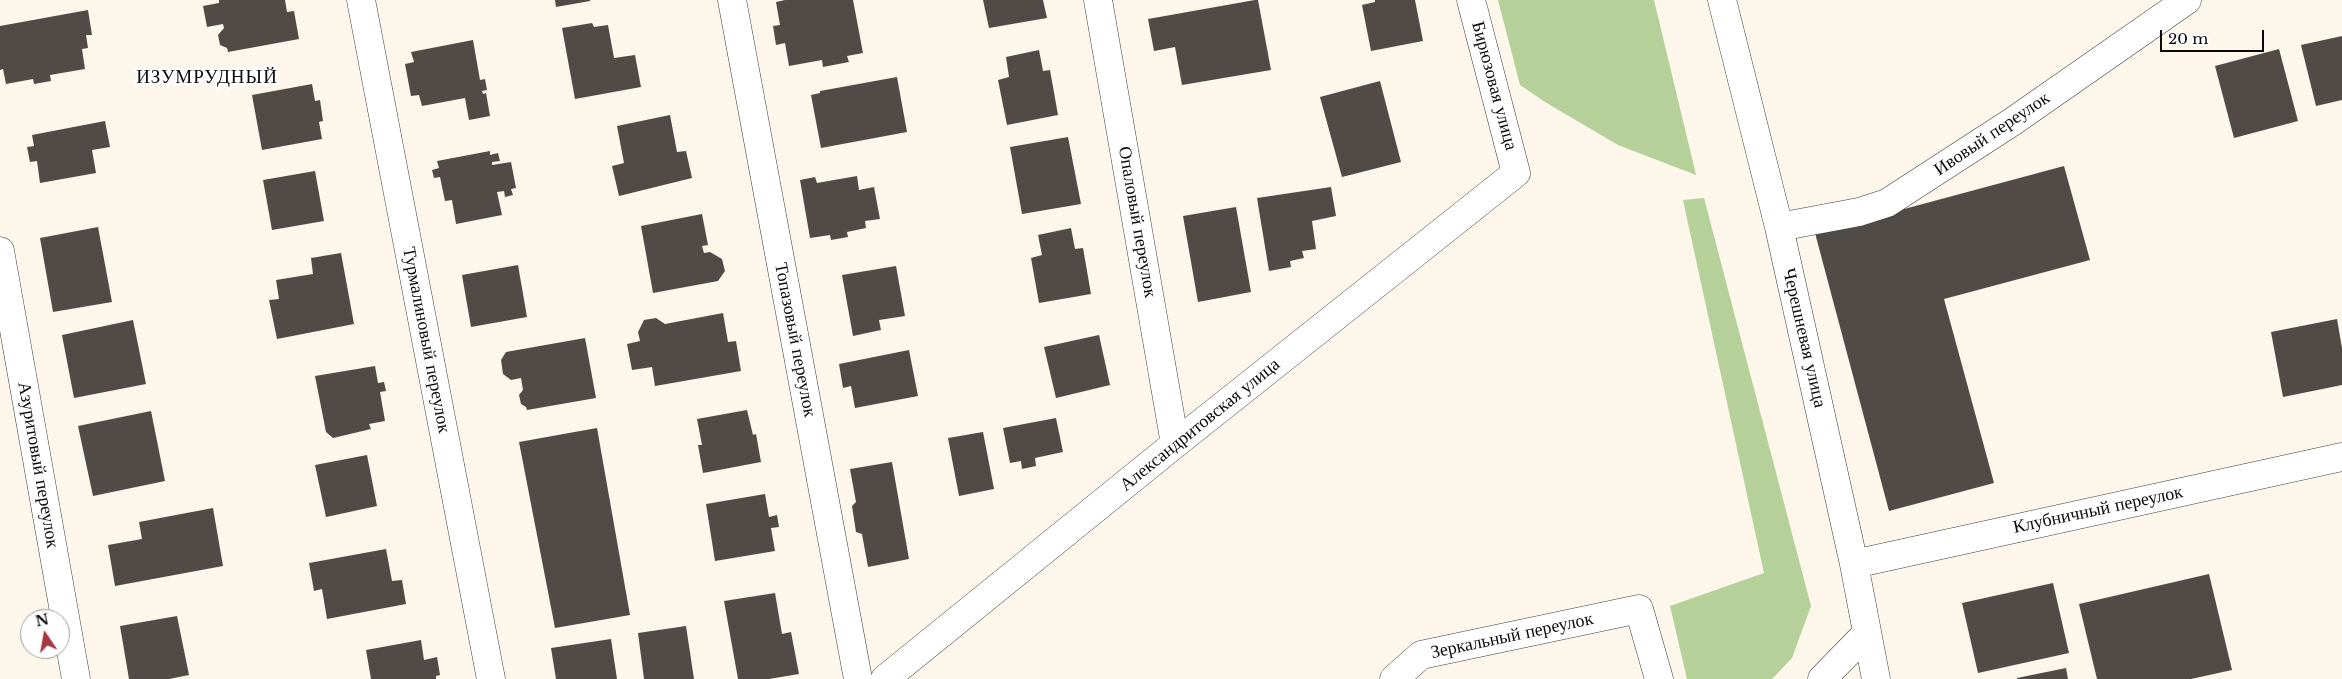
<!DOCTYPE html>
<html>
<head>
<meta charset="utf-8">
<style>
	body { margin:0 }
	#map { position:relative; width:2342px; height:679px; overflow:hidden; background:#fcf7ea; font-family:"Libre Baskerville",serif }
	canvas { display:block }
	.north { position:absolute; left:20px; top:609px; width:50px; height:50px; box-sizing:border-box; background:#fff; border:1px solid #9d9d9d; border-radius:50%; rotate:348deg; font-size:14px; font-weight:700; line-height:20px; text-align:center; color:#0a0a0a }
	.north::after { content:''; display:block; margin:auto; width:18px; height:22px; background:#a73643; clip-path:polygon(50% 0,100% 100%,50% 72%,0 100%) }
	.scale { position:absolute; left:2160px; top:30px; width:104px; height:22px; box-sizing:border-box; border:2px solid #0a0a0a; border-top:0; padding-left:6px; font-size:15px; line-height:18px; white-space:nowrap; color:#0a0a0a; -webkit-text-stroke:4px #fff; paint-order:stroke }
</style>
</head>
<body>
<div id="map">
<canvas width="2342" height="679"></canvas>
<div class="north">N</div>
<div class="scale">20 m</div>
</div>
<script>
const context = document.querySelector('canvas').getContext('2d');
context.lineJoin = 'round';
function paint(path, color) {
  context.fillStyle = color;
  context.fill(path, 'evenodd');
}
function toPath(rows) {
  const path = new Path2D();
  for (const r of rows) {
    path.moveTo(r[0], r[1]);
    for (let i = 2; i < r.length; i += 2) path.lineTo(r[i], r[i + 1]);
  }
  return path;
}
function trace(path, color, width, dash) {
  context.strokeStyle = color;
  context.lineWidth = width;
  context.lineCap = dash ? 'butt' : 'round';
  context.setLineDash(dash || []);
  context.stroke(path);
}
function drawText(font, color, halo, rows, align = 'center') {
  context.font = font + ' "Libre Baskerville",serif';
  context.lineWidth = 5;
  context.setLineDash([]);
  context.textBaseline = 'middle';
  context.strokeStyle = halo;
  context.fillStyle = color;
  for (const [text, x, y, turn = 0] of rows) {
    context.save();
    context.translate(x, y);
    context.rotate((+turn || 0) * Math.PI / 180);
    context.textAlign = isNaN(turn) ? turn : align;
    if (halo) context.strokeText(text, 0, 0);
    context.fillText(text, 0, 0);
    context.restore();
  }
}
const forest = toPath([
	[1498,0,1654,0,1696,175,1618,145,1545,102,1520,85],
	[1704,198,1811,606,1792,658,1772,679,1687,679,1670,606,1764,573,1683,200]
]);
const building = toPath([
	[219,0,285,0,287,12,294,11,299,39,228,52,227,48,220,45,218,35,224,28,223,24,207,27,203,6,219,3],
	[555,0,590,0,590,1,556,7],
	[785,0,853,0,863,53,847,56,849,62,823,67,822,60,789,66,785,43,776,45,773,26,780,25,776,2],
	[983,0,1043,0,1047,18,989,28],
	[1255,0,1258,0,1271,70,1182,85,1175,47,1154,51,1148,19],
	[1375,0,1415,0,1423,41,1371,51,1362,5,1375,2],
	[88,10,92,35,86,35,88,48,82,49,85,69,50,75,51,81,34,84,33,79,6,84,3,69,0,70,0,26],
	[592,23,594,27,608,25,614,58,635,55,641,87,575,99,562,28],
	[2342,36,2342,100,2316,106,2301,45],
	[473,40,480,80,485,79,487,90,482,91,483,94,486,93,490,116,469,120,465,98,422,106,419,95,411,96,405,64,414,62,411,52],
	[2279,49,2298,121,2234,138,2215,66],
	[1039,50,1043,71,1050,70,1058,115,1007,125,998,80,1009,77,1006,57],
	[897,77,907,132,821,148,811,95,820,93,820,91],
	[1380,81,1401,162,1342,177,1320,97],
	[312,84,315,101,320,100,323,121,319,122,322,139,262,150,252,95],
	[670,115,677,152,686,151,692,178,619,196,612,166,624,163,617,126],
	[105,121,110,147,92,150,96,173,40,183,37,161,30,162,27,147,34,146,32,135],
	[1068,137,1081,204,1022,214,1010,147],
	[490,151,490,155,498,153,500,161,492,162,492,165,511,162,516,188,511,189,513,195,505,197,504,191,497,192,502,215,456,224,452,200,445,201,440,177,434,178,432,170,439,168,437,161],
	[2064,166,2090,260,1944,299,1994,483,1889,511,1815,233],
	[315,171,324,221,272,230,263,180],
	[857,176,859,190,874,187,880,219,865,221,866,228,847,232,848,237,831,240,830,235,810,238,800,180,815,177,817,183],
	[1331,187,1336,216,1312,221,1316,249,1302,251,1304,258,1290,261,1291,267,1269,271,1257,198],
	[1236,207,1251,292,1198,302,1183,216],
	[702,214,708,245,702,246,704,253,710,252,722,259,725,271,718,281,653,293,641,226],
	[98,227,112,302,53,312,40,238],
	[1071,228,1075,249,1083,248,1091,294,1039,303,1031,258,1042,255,1038,235],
	[341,253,354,324,277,339,269,300,279,299,276,280,313,274,311,258],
	[518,265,527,317,471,327,462,275],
	[896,266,905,316,879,320,881,330,853,336,842,275],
	[723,313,728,342,736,341,741,371,655,386,652,367,632,370,627,344,640,341,638,332,644,320,656,318,665,324],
	[2337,319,2342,348,2342,385,2283,397,2271,332],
	[133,320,146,384,74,398,62,335],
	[1099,335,1110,385,1056,398,1044,347],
	[585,338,596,398,527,410,526,407,521,404,519,395,523,390,521,378,511,380,503,374,501,360,506,352],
	[909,350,918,396,855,408,851,386,843,388,839,364],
	[375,366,378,383,384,382,386,391,380,392,385,421,369,424,371,429,333,438,326,432,315,376],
	[747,410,753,435,756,434,761,462,703,473,698,445,702,445,697,419],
	[151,411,165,481,93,496,78,426],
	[1056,418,1063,452,1035,458,1036,466,1022,469,1021,461,1010,463,1003,428],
	[597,428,630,615,555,628,519,442],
	[983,432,994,489,959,496,948,438],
	[367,455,377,506,326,517,315,465],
	[892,462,909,559,868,567,862,534,856,532,852,506,856,502,850,469],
	[765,494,769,517,777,515,779,527,771,528,775,551,715,561,706,504],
	[213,508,223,566,115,586,108,545,142,539,139,522],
	[386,549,392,581,402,580,406,604,327,619,322,589,314,591,309,563],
	[2209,574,2232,670,2191,679,2097,679,2079,604],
	[2053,583,2069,653,1978,673,1962,603],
	[775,593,782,634,791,632,799,674,769,679,738,679,724,601],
	[177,616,189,675,169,679,129,679,120,626],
	[686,626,694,679,644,679,638,633],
	[611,639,617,679,556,679,551,648],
	[421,640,424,660,437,657,440,675,436,676,436,679,371,679,366,650],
	[2066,668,2068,679,2017,679,2017,678]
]);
const minor = toPath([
	[361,0,491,679],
	[732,0,858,679],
	[1098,0,1175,444],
	[1722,0,1779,227,1854,564,1876,679],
	[1779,227,1859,212,1887,203,2012,122,2187,0],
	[0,251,76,679],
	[1854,564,2342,457],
	[885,679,1175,444,1516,173,1471,0],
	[1394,679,1421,655,1639,609,1659,679],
	[1822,679,1866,634]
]);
const streetNames = [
	["Бирюзовая улица",1494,86,75],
	["Ивовый переулок",1992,134,-34],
	["Опаловый переулок",1137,222,80],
	["Черешневая улица",1804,338,77],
	["Турмалиновый переулок",426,340,79],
	["Топазовый переулок",795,340,79],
	["Александритовская улица",1200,425,-39],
	["Азуритовый переулок",38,465,80],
	["Клубничный переулок",2098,510,-12],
	["Зеркальный переулок",1512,636,-12]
];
const neighbourhoodNames = [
	["ИЗУМРУДНЫЙ",207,78]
];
paint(forest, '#b6d09a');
paint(building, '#514b48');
trace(minor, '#3d3d3d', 29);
trace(minor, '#fff', 28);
drawText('18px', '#0a0a0a', '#fff', streetNames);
context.letterSpacing = '1px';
drawText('19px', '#0a0a0a', '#fff', neighbourhoodNames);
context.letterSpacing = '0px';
</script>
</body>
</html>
